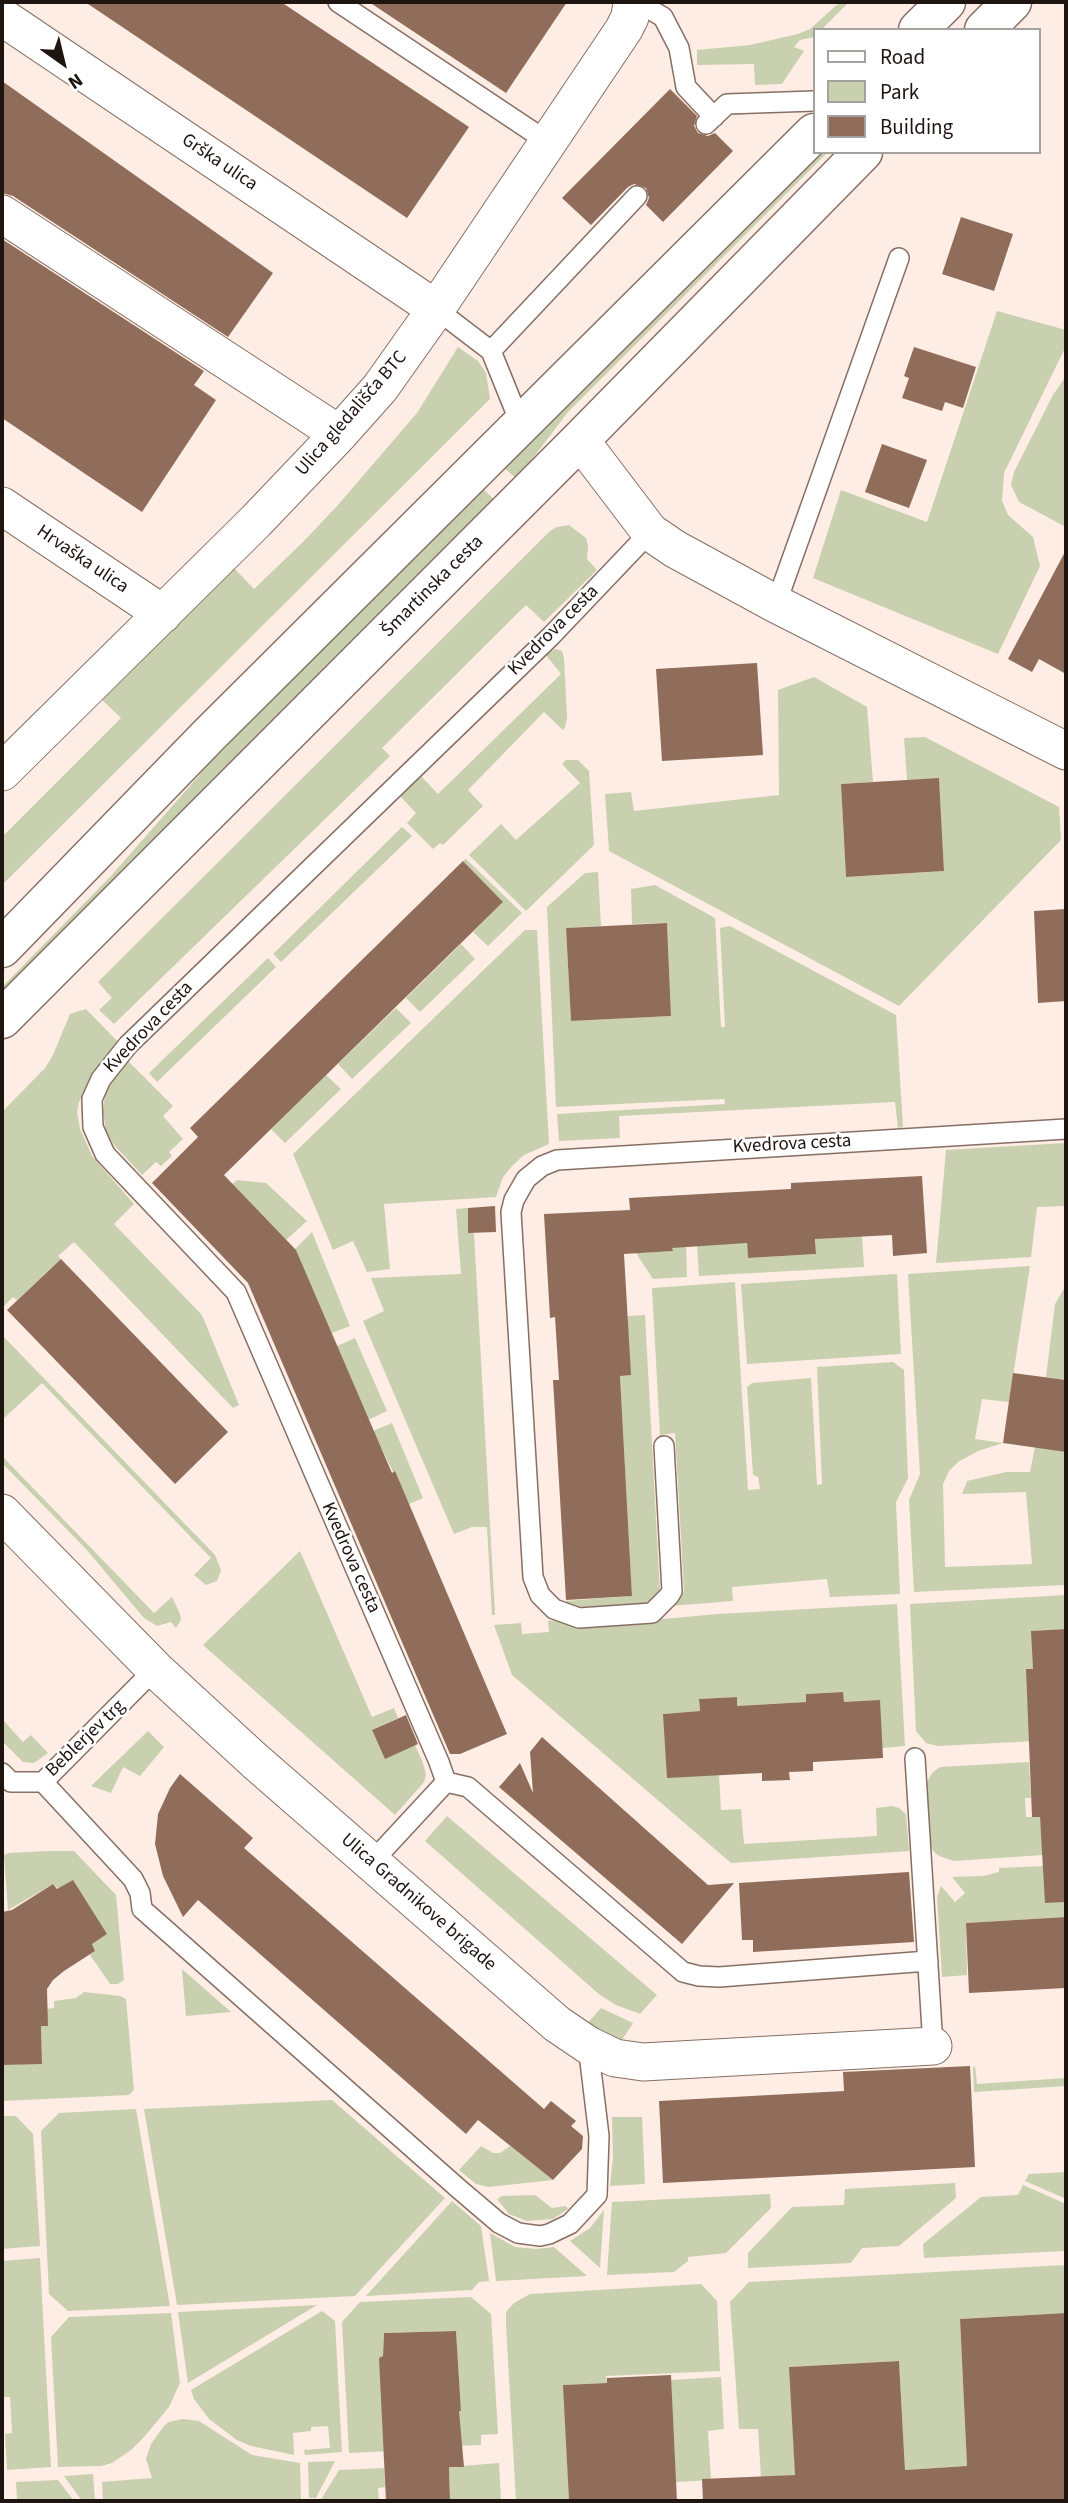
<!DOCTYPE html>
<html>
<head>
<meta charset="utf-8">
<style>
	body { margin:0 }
	#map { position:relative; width:1068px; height:2503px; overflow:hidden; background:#feede4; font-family:"Source Sans 3",sans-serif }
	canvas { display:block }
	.frame { position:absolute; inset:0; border:4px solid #1e1410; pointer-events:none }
	.legend { position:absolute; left:813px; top:28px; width:228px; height:126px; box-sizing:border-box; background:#fff; border:2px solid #a5a19f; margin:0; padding:9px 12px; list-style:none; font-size:21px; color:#1e1410 }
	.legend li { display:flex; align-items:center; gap:14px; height:35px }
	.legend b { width:35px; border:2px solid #a5a19f }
	.north { position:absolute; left:28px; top:28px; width:70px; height:70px; -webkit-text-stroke:5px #fff; paint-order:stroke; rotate:146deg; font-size:19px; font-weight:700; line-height:28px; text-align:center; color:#1e1410 }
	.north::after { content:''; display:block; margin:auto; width:24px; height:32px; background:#1e1410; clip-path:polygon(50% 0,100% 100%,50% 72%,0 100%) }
</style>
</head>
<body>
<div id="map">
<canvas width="1068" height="2503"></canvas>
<div class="frame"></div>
<ul class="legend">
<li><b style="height:9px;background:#fff"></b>Road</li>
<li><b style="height:19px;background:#c8d0af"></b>Park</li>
<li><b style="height:19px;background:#906d5b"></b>Building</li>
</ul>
<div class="north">N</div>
</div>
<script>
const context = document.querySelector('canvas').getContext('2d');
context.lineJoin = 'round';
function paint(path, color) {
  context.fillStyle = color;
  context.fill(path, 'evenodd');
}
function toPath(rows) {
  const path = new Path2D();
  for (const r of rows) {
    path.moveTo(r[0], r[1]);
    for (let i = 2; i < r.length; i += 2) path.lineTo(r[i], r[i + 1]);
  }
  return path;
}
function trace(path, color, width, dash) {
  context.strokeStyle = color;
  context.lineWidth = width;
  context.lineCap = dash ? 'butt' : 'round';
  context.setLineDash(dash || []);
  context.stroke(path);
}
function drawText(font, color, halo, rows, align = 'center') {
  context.font = font + ' "Source Sans 3",sans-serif';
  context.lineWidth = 5;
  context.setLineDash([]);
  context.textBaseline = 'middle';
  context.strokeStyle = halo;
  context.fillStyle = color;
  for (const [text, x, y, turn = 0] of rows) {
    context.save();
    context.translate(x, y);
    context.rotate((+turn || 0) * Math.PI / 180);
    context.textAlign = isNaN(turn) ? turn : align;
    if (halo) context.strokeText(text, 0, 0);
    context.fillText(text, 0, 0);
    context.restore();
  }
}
const green = toPath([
	[840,2,849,2,821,30,814,30,814,37,800,40,794,47,804,51,782,84,755,85,754,64,697,65,697,50,750,45,798,34,810,29],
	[820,152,828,152,568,412,517,479,504,468],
	[997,311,1066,330,1066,346,1004,473,1002,501,1008,515,1033,537,1040,566,998,654,813,578,841,490,927,522],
	[458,347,478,361,486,373,490,399,2,885,2,837,121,718,102,700,234,568,254,589,303,542,337,506,417,413],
	[1066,376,1066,527,1019,502,1011,485,1014,472,1053,395],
	[483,489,496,501,2,995,2,987,110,877,210,763],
	[569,525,586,538,588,546,587,559,597,570,544,622,526,605,382,748,390,756,114,1024,99,1010,112,998,98,982,550,531,557,527],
	[555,649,562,651,564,658,567,718,565,727,563,730,544,712,468,790,483,806,443,845,440,843,433,849,407,823,416,813,400,796,421,776,438,794,561,674,546,655],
	[814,677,867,707,873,782,841,784,846,877,944,871,939,779,907,780,904,738,925,737,1059,807,1061,840,899,1006,609,851,605,794,631,792,634,811,779,795,778,690],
	[566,760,578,760,589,771,594,845,526,911,469,855,501,824,516,840,580,783,562,764],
	[402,827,412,836,281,962,273,954],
	[466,859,522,913,488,946,473,932,503,902,463,861],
	[598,872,601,926,566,928,571,1021,671,1016,667,923,632,924,631,889,655,885,715,918,721,1027,725,1027,720,928,730,926,896,1015,903,1127,898,1128,895,1102,619,1116,620,1138,559,1141,557,1114,725,1104,724,1099,556,1107,547,907,585,873],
	[525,930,537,930,549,1144,524,1155,513,1165,503,1177,496,1197,384,1204,390,1269,367,1272,353,1241,333,1250,293,1154],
	[461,944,475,959,420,1012,406,998],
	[268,958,276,967,157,1082,149,1073],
	[396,1008,411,1023,352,1079,338,1064],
	[86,1009,119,1043,88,1084,79,1102,77,1112,80,1129,92,1156,134,1204,114,1224,202,1315,239,1405,233,1408,74,1242,58,1256,61,1259,17,1300,13,1297,2,1308,2,1112,45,1068,53,1055,70,1014],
	[127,1060,173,1106,163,1116,183,1139,169,1152,172,1156,161,1166,156,1162,142,1175,114,1145,106,1131,103,1112,105,1092,110,1081],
	[326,1075,341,1089,285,1143,271,1129],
	[1066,1143,1066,1206,1037,1207,1031,1257,936,1263,946,1150],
	[237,1180,266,1183,307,1221,286,1240,232,1184],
	[468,1208,468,1232,474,1233,495,1615,492,1615,487,1527,472,1527,454,1534,363,1321,384,1311,371,1278,461,1274,456,1209],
	[815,1231,862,1236,864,1267,699,1276,697,1246,746,1235,748,1258,816,1254],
	[312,1232,350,1326,332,1333,295,1249],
	[686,1239,687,1277,653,1279,636,1253,672,1251,672,1240],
	[1030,1266,1009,1402,982,1399,975,1439,1003,1443,978,1451,958,1462,949,1471,943,1484,945,1567,1032,1564,1026,1492,962,1494,967,1481,1006,1472,1030,1472,1035,1447,1066,1452,1066,1585,914,1592,909,1500,920,1474,908,1274],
	[897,1274,901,1354,747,1364,741,1284],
	[735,1282,748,1490,760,1489,758,1477,753,1475,747,1387,752,1383,811,1378,817,1485,822,1484,817,1367,893,1362,904,1370,908,1478,896,1502,900,1594,830,1597,827,1579,732,1587,733,1601,671,1606,684,1591,679,1502,675,1433,660,1435,652,1288],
	[1066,1285,1066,1380,1046,1377,1055,1304],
	[645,1315,660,1592,647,1605,580,1610,566,1605,566,1601,632,1596,620,1376,628,1316],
	[2,1335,215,1555,221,1570,217,1581,206,1585,194,1575,211,1558,42,1383,2,1420],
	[355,1338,387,1411,368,1420,337,1346],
	[392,1423,423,1498,409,1504,373,1431],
	[2,1456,154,1613,172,1597,180,1614,181,1620,176,1628,171,1622,157,1626,144,1618,86,1549,2,1463],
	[300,1551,372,1717,394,1708,398,1718,372,1730,385,1758,415,1745,423,1763,426,1774,424,1782,395,1815,203,1645],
	[1066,1595,1066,1629,1032,1631,1033,1669,1026,1669,1036,1741,938,1746,926,1743,916,1731,910,1604],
	[897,1604,905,1746,882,1748,844,1702,842,1692,806,1694,806,1702,737,1706,736,1697,699,1699,700,1711,663,1714,719,1775,721,1810,741,1809,744,1844,877,1836,876,1808,892,1806,899,1808,906,1814,909,1851,731,1863,512,1675,494,1625,521,1623,522,1634,549,1632,548,1621,560,1620,586,1626,718,1614],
	[2,1719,23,1742,31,1735,48,1753,34,1763,23,1762,2,1741],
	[148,1731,164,1747,140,1776,123,1767,111,1793,91,1786],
	[1029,1762,1031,1798,1025,1798,1026,1817,1040,1817,1043,1855,954,1861,939,1856,933,1851,929,1840,923,1790,932,1773,940,1767],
	[447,1816,657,1995,640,2014,616,2005,600,1995,425,1841],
	[46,1851,74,1851,116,1895,124,1980,118,1984,110,1984,90,1955,95,1951,92,1944,107,1934,53,1884,8,1910,4,1855,9,1853],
	[1066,1865,1066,1917,966,1923,967,1975,942,1977,937,1897,941,1886,955,1902,965,1893,952,1877,983,1876,999,1872,999,1868],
	[182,1969,231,2012,186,2016],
	[84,1992,120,1996,126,1999,134,2090,129,2095,2,2101,2,2065,42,2063,41,2026,48,2026,46,2009,54,2008,54,2001,76,1998],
	[601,2008,633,2023,620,2043,586,2025],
	[975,2066,977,2084,1066,2078,1066,2086,974,2092,973,2067],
	[332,2100,445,2198,355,2296,177,2305,144,2109],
	[136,2109,170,2306,68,2311,49,2294,41,2131,59,2113],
	[2,2116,16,2116,33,2134,40,2246,2,2249],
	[612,2117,642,2117,645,2184,610,2186,613,2157],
	[481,2146,493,2153,500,2153,510,2146,553,2180,489,2187,476,2184,459,2170],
	[1066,2172,1066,2199,1025,2181,1029,2174],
	[955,2183,956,2198,899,2246,862,2248,851,2263,748,2268,748,2253,792,2207,844,2205,845,2189],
	[1023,2185,1066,2204,1066,2251,924,2258,923,2244,981,2197,1018,2195],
	[770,2194,771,2208,726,2253,688,2257,688,2261,674,2272,607,2275,612,2202],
	[535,2195,552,2208,566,2206,568,2209,553,2219,527,2221,509,2214,497,2199,502,2196],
	[452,2201,481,2226,489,2281,479,2282,472,2290,366,2296],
	[604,2210,600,2268,570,2241,590,2228],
	[490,2233,515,2247,536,2249,554,2247,587,2276,496,2281],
	[40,2258,51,2467,7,2470,5,2434,12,2433,10,2397,2,2397,2,2305,4,2304,2,2261],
	[1066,2265,1066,2313,960,2319,967,2466,905,2470,899,2361,790,2367,795,2475,761,2477,758,2429,739,2429,730,2302,749,2282],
	[701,2284,717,2301,720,2371,606,2376,607,2383,564,2385,569,2501,516,2501,506,2325,506,2312,514,2303,530,2294],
	[471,2297,491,2314,498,2434,481,2435,481,2445,455,2446,453,2411,461,2410,456,2331,384,2333,383,2356,379,2358,391,2451,349,2453,342,2322,360,2302],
	[317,2305,188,2383,178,2312],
	[322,2311,335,2321,342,2452,305,2455,304,2450,330,2448,328,2426,311,2427,311,2431,293,2433,294,2455,251,2446,237,2440,209,2419,194,2399,191,2390],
	[171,2313,180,2383,169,2407,145,2436,131,2450,112,2463,101,2466,58,2467,51,2337,69,2317],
	[721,2377,724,2429,708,2431,711,2480,676,2482,671,2380],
	[183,2419,199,2421,252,2455,300,2463,301,2501,103,2501,102,2482,152,2478,146,2459,151,2444,164,2426,169,2422],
	[335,2461,316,2498,309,2498,308,2462],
	[499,2463,501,2501,450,2501,449,2467],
	[384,2468,385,2487,378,2488,379,2501,320,2501,339,2470],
	[93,2474,95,2501,82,2501,64,2476],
	[58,2480,74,2501,17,2501,16,2482]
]);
const building = toPath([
	[85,2,281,2,469,127,407,218],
	[369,2,567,2,506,93],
	[2,81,273,273,228,337,13,196,2,193],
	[670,89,697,116,694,126,698,133,708,136,715,133,733,151,663,222,646,205,649,198,646,188,634,184,628,187,591,225,562,198],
	[961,217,1013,234,994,291,942,274],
	[2,239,204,371,194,385,216,400,142,512,2,418],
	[914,347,976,367,963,408,945,402,942,411,902,398,909,378,904,376],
	[882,444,927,460,909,508,865,492],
	[1066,550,1066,674,1039,659,1032,672,1008,659],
	[757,663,763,755,662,761,656,669],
	[939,778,944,871,846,877,841,784],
	[463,861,503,902,224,1175,296,1250,392,1473,395,1471,507,1734,460,1754,450,1754,248,1283,152,1183,198,1137,190,1128],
	[1066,909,1066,1001,1038,1003,1034,911],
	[667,923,671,1016,571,1021,566,928],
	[922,1176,927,1253,893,1256,892,1235,815,1239,816,1254,748,1258,747,1243,672,1248,673,1251,624,1254,631,1375,620,1376,632,1596,566,1600,553,1380,559,1380,555,1317,550,1318,544,1214,630,1210,629,1198,791,1189,791,1183],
	[495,1206,496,1232,468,1233,468,1208],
	[61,1259,228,1432,175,1484,7,1310],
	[1013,1373,1066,1380,1066,1452,1003,1443],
	[1066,1629,1066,1902,1045,1903,1040,1817,1032,1817,1026,1669,1033,1669,1031,1631],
	[843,1692,844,1702,880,1700,883,1758,813,1762,813,1771,789,1772,790,1780,762,1781,762,1773,667,1778,663,1714,700,1711,699,1699,737,1697,737,1706,806,1702,806,1694],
	[406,1715,418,1744,385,1759,372,1730],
	[542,1737,708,1885,734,1883,682,1944,499,1787,520,1763,533,1793,530,1752],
	[180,1774,253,1838,244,1848,544,2109,551,2101,576,2121,571,2126,583,2136,582,2149,553,2180,478,2120,466,2134,198,1900,183,1917,163,1876,155,1844,158,1814,170,1788],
	[909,1872,914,1942,753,1952,753,1940,742,1940,739,1883],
	[73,1880,107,1934,92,1944,95,1951,64,1971,53,1980,47,1989,48,2026,41,2026,42,2064,2,2065,2,1912,12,1910,53,1884,57,1889],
	[1066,1917,1066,1988,969,1993,966,1923],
	[970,2066,975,2167,663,2183,659,2101,844,2091,843,2072],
	[1066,2313,1066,2501,703,2501,702,2479,795,2475,789,2367,899,2361,905,2470,967,2466,960,2319],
	[456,2331,461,2411,459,2411,464,2467,449,2467,450,2501,386,2501,379,2358,383,2356,384,2333],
	[671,2375,677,2501,569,2501,563,2385,607,2383,607,2378]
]);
const lane = toPath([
	[338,2,548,142],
	[637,2,663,17,679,48,686,87,714,117],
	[706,124,727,104,814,101],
	[436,309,491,351],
	[521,425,491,351,637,196],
	[776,604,899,258],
	[664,1446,672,1591,669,1596,652,1613,579,1618,554,1609,540,1595,533,1577,511,1212,514,1200,526,1179,542,1166,557,1160,1066,1129],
	[155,1669,43,1782,133,1879,140,1893,142,1909,459,2189,499,2223,518,2233,540,2236,549,2234,570,2224,597,2195,599,2136,588,2045],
	[915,1758,933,2046],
	[2,1773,11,1782,43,1782],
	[446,1782,439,1762,236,1292,105,1154,93,1127,92,1099,101,1079,128,1045,551,636,650,532],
	[446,1782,468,1787,683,1972,699,1976,719,1977,928,1961],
	[371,1863,446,1782]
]);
const street = toPath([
	[2,17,436,309],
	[2,214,339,434],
	[580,440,650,532,675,549,776,604,1066,751],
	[2,506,163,614],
	[2,772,256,521,339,434,380,388,436,309,624,29,630,17,632,2],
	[2,1513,155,1669,255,1761,557,2024,588,2045,615,2058,643,2062,933,2046]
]);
const primary = toPath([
	[918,30,946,2],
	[984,30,1012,2],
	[2,948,209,735,814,133],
	[2,1019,580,440,863,152]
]);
const streetNames = [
	["Grška ulica",219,163,34],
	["Ulica gledališča BTC",352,414,-49],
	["Hrvaška ulica",82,560,34],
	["Šmartinska cesta",433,587,-45],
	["Kvedrova cesta",554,631,-45],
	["Kvedrova cesta",149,1028,-46],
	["Kvedrova cesta",792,1145,-3],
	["Kvedrova cesta",350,1558,66],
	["Beblerjev trg",86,1739,-44],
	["Ulica Gradnikove brigade",418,1903,41]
];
paint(green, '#c8d0af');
paint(building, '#906d5b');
trace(lane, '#876f63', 22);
trace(street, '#876f63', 39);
trace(primary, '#876f63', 41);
trace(lane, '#fff', 19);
trace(street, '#fff', 37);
trace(primary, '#fff', 38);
drawText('19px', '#1e1410', '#fff', streetNames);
</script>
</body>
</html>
